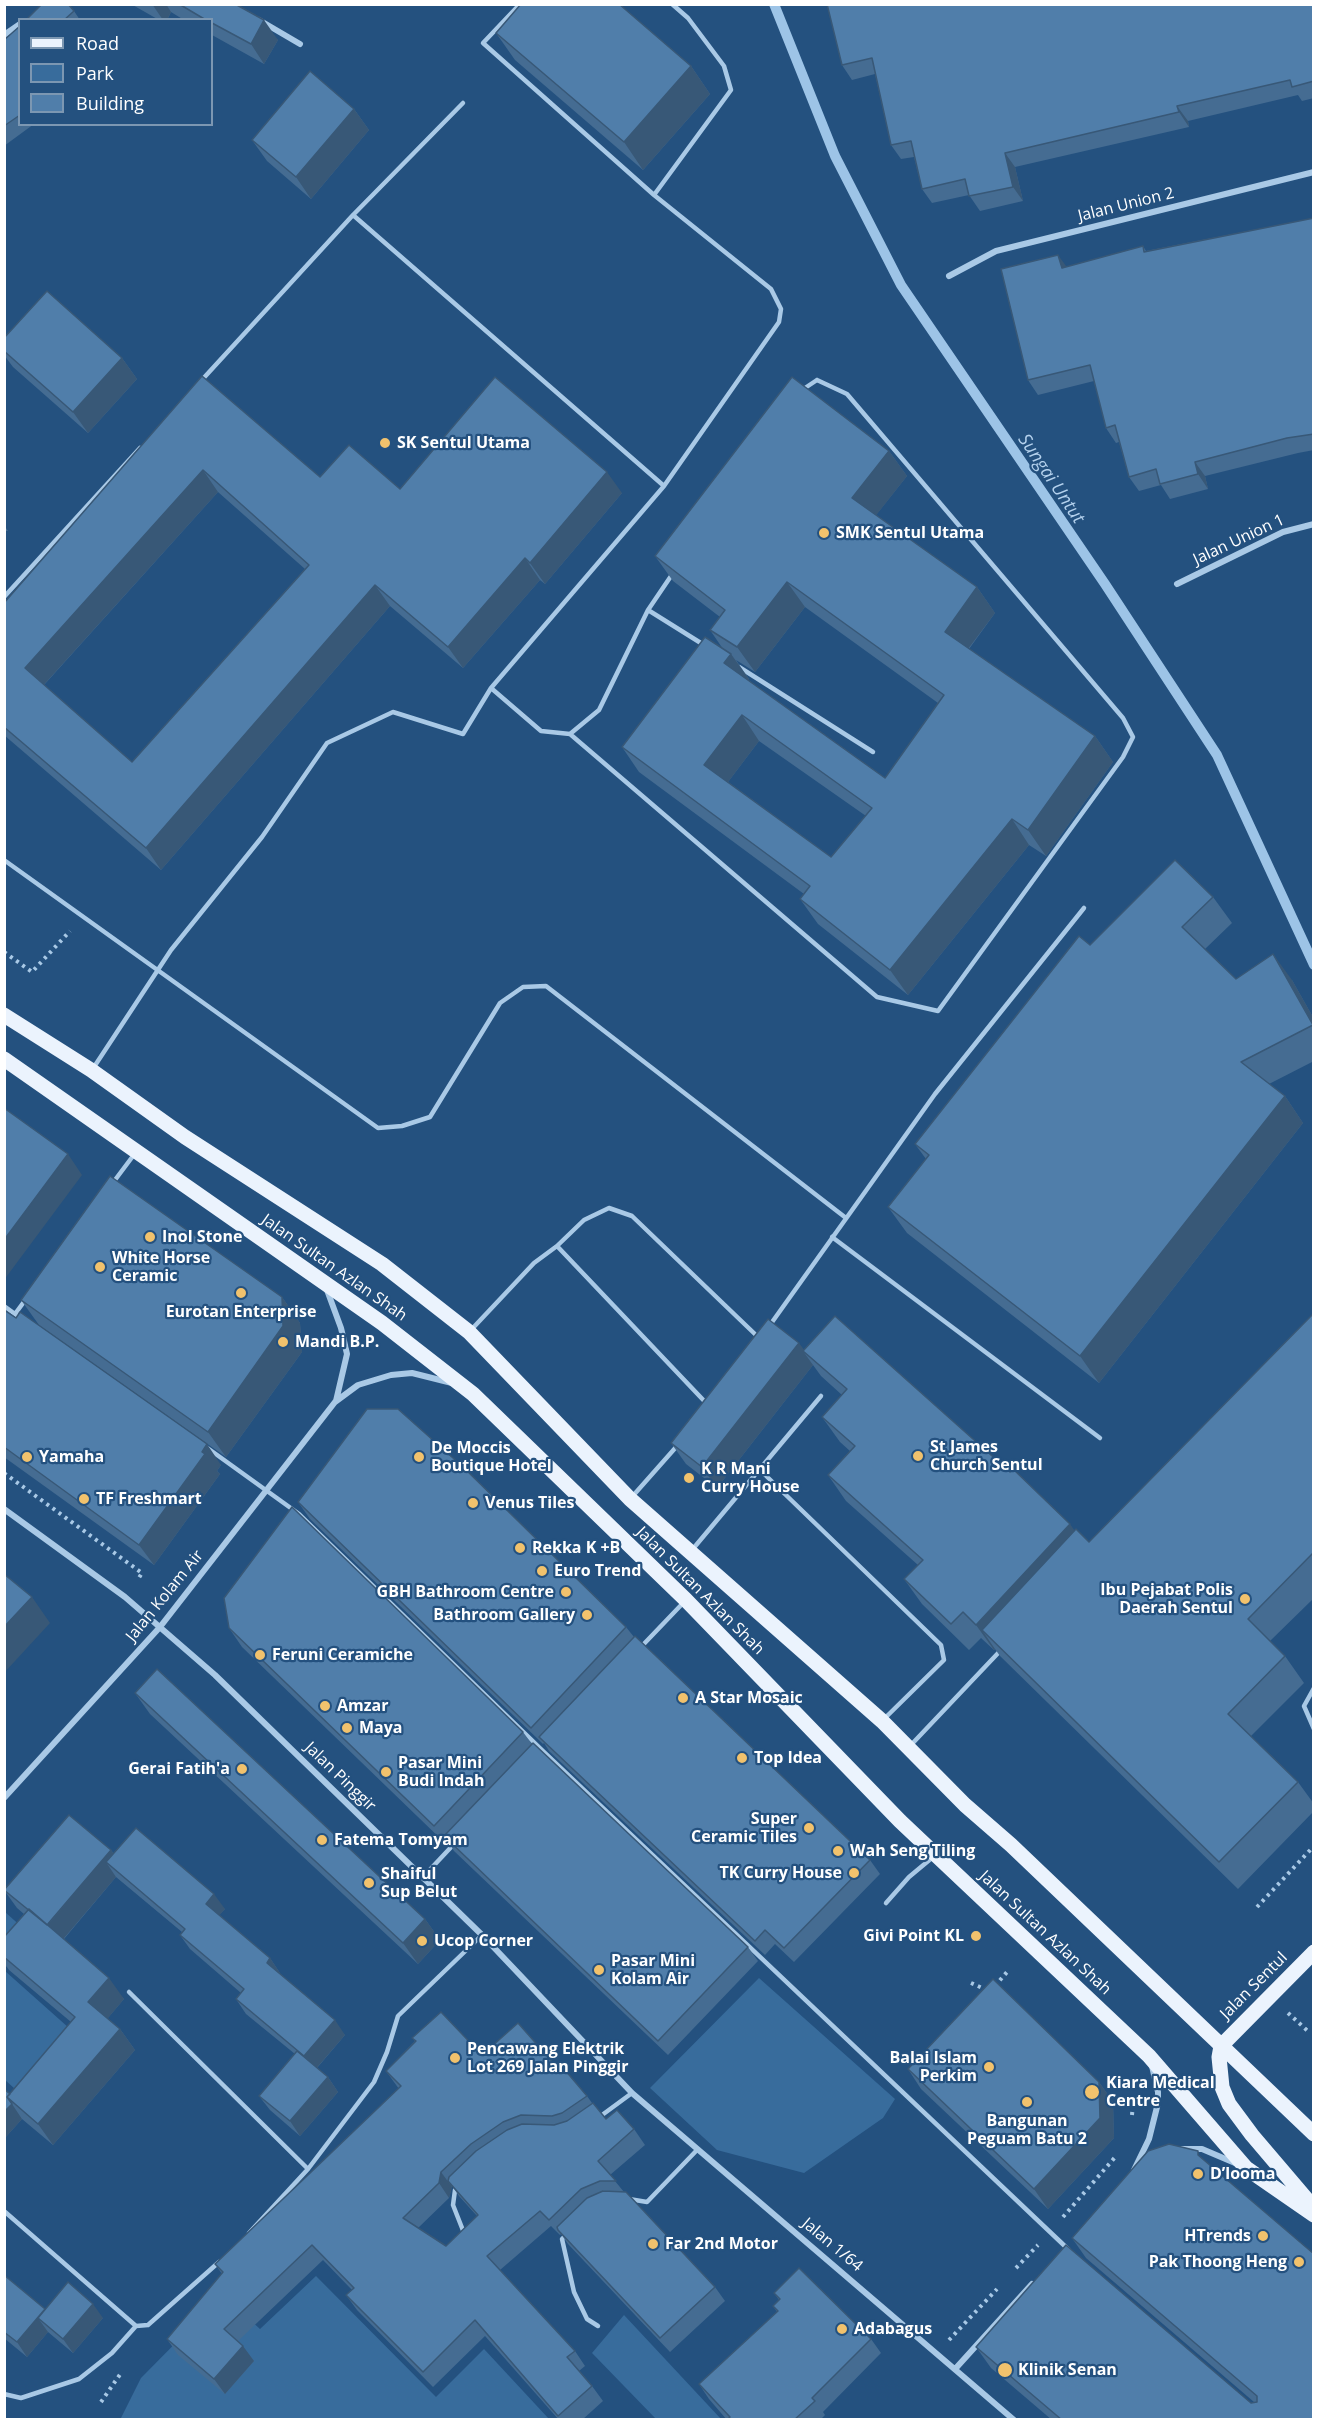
<!DOCTYPE html>
<html>
<head>
<meta charset="utf-8">
<style>
	body { margin:0 }
	#map { position:relative; width:1318px; height:2424px; overflow:hidden; background:#24517f; font-family:"Open Sans",sans-serif }
	canvas { display:block }
	.frame { position:absolute; inset:0; border:6px solid #fff; pointer-events:none }
	.legend { position:absolute; left:18px; top:18px; width:195px; height:108px; box-sizing:border-box; background:#24517f; border:2px solid #7c97b2; margin:0; padding:8px 10px; list-style:none; font-size:18px; color:#fff }
	.legend li { display:flex; align-items:center; gap:12px; height:30px }
	.legend b { width:30px; border:2px solid #7c97b2 }
</style>
</head>
<body>
<div id="map">
<canvas width="1318" height="2424"></canvas>
<div class="frame"></div>
<ul class="legend">
<li><b style="height:8px;background:#ebf3fd"></b>Road</li>
<li><b style="height:16px;background:#386c9c"></b>Park</li>
<li><b style="height:16px;background:#507eaa"></b>Building</li>
</ul>
</div>
<script>
const context = document.querySelector('canvas').getContext('2d');
context.lineJoin = 'round';
function paint(path, color) {
  context.fillStyle = color;
  context.fill(path, 'evenodd');
}
function toPath(rows) {
  const path = new Path2D();
  for (const r of rows) {
    path.moveTo(r[0], r[1]);
    for (let i = 2; i < r.length; i += 2) path.lineTo(r[i], r[i + 1]);
  }
  return path;
}
function trace(path, color, width, dash) {
  context.strokeStyle = color;
  context.lineWidth = width;
  context.lineCap = dash ? 'butt' : 'round';
  context.setLineDash(dash || []);
  context.stroke(path);
}
function drawText(font, color, halo, rows, align = 'center') {
  context.font = font + ' "Open Sans",sans-serif';
  context.lineWidth = 4.5;
  context.setLineDash([]);
  context.textBaseline = 'middle';
  context.strokeStyle = halo;
  context.fillStyle = color;
  for (const [text, x, y, turn = 0] of rows) {
    context.save();
    context.translate(x, y);
    context.rotate((+turn || 0) * Math.PI / 180);
    context.textAlign = isNaN(turn) ? turn : align;
    if (halo) context.strokeText(text, 0, 0);
    context.fillText(text, 0, 0);
    context.restore();
  }
}
const green = toPath([
	[5,1912,33,1937,5,1968],
	[5,1971,78,2036,24,2097,5,2080],
	[759,1978,895,2099,883,2118,804,2173,717,2150,650,2088],
	[316,2276,436,2397,484,2349,549,2419,120,2420,141,2378,223,2295,260,2329],
	[624,2315,721,2419,656,2419,592,2353]
]);
const stream = toPath([
	[774,4,835,156,901,285,1105,584,1217,755,1314,965]
]);
const path = toPath([
	[4,952,32,972,70,931],
	[4,1473,142,1573,137,1581],
	[1257,1907,1314,1846],
	[971,1983,987,1990],
	[995,1986,1007,1972],
	[1288,2013,1310,2033],
	[1132,2115,1133,2104],
	[1063,2217,1117,2155],
	[1016,2268,1038,2245],
	[949,2340,997,2289],
	[101,2402,121,2373]
]);
const service = toPath([
	[654,195,731,90,724,66,688,18,672,4],
	[353,215,664,486],
	[817,380,847,394,1123,718,1133,737,1123,757,938,1011,877,997,570,734,599,710,648,610,793,396,817,380],
	[200,382,353,215,463,103],
	[4,597,140,448],
	[648,610,704,645],
	[739,667,873,752],
	[491,688,541,731,570,734],
	[4,860,378,1128,402,1126,430,1117,500,1003,523,987,546,986,846,1218],
	[94,1067,171,950,262,837,327,743,393,712,463,734,491,688,664,486,779,322,781,309,771,289,654,195,483,43,520,4],
	[112,1184,136,1152],
	[832,1237,1100,1438],
	[4,1306,22,1319],
	[15,1314,26,1299],
	[770,1325,935,1094,1084,908],
	[471,1330,534,1263,557,1246],
	[708,1405,557,1246,584,1220,609,1208,632,1216,758,1337],
	[206,1447,299,1514,543,1751,1069,2250],
	[758,1468,941,1645,944,1660,884,1719],
	[631,1498,677,1446],
	[692,1550,821,1396],
	[640,1648,684,1602],
	[1314,1688,1304,1706,1314,1729],
	[910,1746,1001,1650],
	[423,1877,454,1844],
	[886,1903,909,1877,933,1857],
	[129,1992,308,2169],
	[598,2118,632,2093],
	[459,2187,455,2190,453,2205,464,2233],
	[629,2199,647,2202,697,2150],
	[4,2211,136,2326,148,2325,219,2262],
	[249,2233,308,2169,374,2082,387,2052,398,2016,482,1935],
	[567,2234,562,2239,574,2292,587,2319,598,2326],
	[4,2394,21,2398,79,2379,112,2353,136,2326]
]);
const minor = toPath([
	[259,20,300,44],
	[4,35,20,24],
	[949,276,996,251,1314,172],
	[1177,584,1283,532,1314,524],
	[327,1290,341,1328,347,1354,336,1401],
	[4,1509,125,1597,215,1675,482,1935,632,2093,1014,2420],
	[4,1798,160,1627,335,1402,358,1385,391,1375,412,1373,452,1383],
	[1179,2149,1202,2149,1235,2163],
	[1134,2170,1149,2139,1158,2103,1158,2092,1152,2066],
	[956,2368,1032,2284]
]);
const primary = toPath([
	[4,1015,91,1070,185,1137,382,1264,469,1332,630,1499,882,1721,965,1805,1011,1845,1314,2134],
	[4,1059,382,1323,473,1394,686,1600,900,1821,1149,2056,1246,2168,1314,2215],
	[1221,2046,1219,2057,1222,2087,1229,2104,1252,2135,1314,2208],
	[1221,2046,1314,1952]
]);
const wall = toPath([
	[131,4,235,4,278,40,264,64,212,35,212,20,184,20,171,12,167,20,159,20],
	[827,4,1314,4,1314,98,1302,101,1298,95,1188,121,1189,127,1015,167,1023,201,980,211,969,195,932,203,922,189,914,157,901,159,891,145,875,74,852,80,842,65],
	[74,11,80,20,26,20],
	[20,26,20,124,34,124,4,146,4,40],
	[496,33,691,66,710,94,643,170,515,60],
	[354,109,369,130,311,199,267,161,252,140],
	[1314,218,1314,450,1298,453,1205,476,1208,489,1170,499,1161,485,1139,491,1129,477,1119,442,1116,443,1106,428,1094,381,1038,395,1028,380,1067,267,1143,246,1146,251],
	[4,338,122,358,137,379,88,433,13,367,4,355],
	[202,376,320,477,400,489,622,493,545,584,540,580,463,668,390,606,161,870,4,735,4,603],
	[218,492,305,569,132,762,44,685],
	[889,451,907,476,876,515,977,587,995,613,969,649,1095,736,1113,762,1046,856,1029,845,908,995,818,924,800,899,804,894,639,772,622,747,723,649,710,630,720,617,673,581,655,556],
	[805,607,938,703,885,778,748,680,749,679,736,660,755,672],
	[759,741,866,816,831,857,728,782],
	[4,525,8,531,4,531],
	[1213,897,1232,923,1205,949,1236,979,1292,980,1314,1019,1314,1061,1269,1084,1285,1096,1303,1123,1099,1383,907,1233,888,1207,926,1159,915,1144,1090,945],
	[282,1297,300,1323,302,1352,226,1457,39,1325,21,1300],
	[4,1310,221,1465,217,1471,220,1474,154,1565,4,1457],
	[1314,1313,1314,1598,1270,1641,1285,1656,1304,1683,1251,1736,1298,1782,1314,1804,1314,1811,1238,1889,1000,1656,995,1649,994,1650,981,1638,969,1650,922,1604,904,1579,918,1565,846,1501,828,1475,850,1451,840,1442,822,1417,842,1395,821,1376,813,1365,717,1488,686,1464,671,1443,804,1350,1075,1531,1089,1542],
	[298,1502,626,1627,634,1637,870,1860,880,1874,794,1962,775,1944,765,1955,549,1751,544,1743,543,1744,310,1519],
	[229,1628,523,1732,532,1744,748,1947,758,1961,668,2055,454,1851,449,1843,447,1845,242,1647],
	[135,1693,425,1919,440,1940,418,1964,150,1714],
	[111,1850,114,1854,225,1909,219,1915,270,1958,280,1973,280,1974,345,2035,317,2068,328,2077,338,2092,300,2136,270,2110,259,2096,295,2054,246,2014,236,1999,241,1993,190,1949,180,1935,182,1932,116,1877,64,1939,124,1999,107,2019,120,2029,135,2050,53,2145,22,2119,4,2139,4,2089,10,2094,71,2022,9,1970,4,1963,4,1937,24,1914,17,1908,4,1890],
	[412,2038,482,2055,556,2066,587,2096,592,2103,606,2119,634,2129,645,2145,610,2175,624,2192,715,2287,725,2301,670,2352,568,2244,561,2234,560,2235,551,2226,500,2270,575,2351,585,2366,579,2371,592,2386,603,2401,582,2420,559,2420,485,2336,433,2387,357,2310,346,2295,352,2290,323,2260,238,2341,254,2361,225,2394,178,2355,167,2339,222,2274,215,2264,399,2089,386,2071,415,2041],
	[452,2186,459,2196,477,2216,446,2246,418,2228,449,2198],
	[908,2069,1099,2082,1113,2102,1114,2138,1048,2209,921,2089],
	[1072,2238,1314,2420,1052,2420,991,2368,976,2347,1251,2403,1254,2402,1086,2258],
	[4,2275,45,2309,103,2318,73,2353,48,2332,27,2357,4,2338],
	[774,2293,871,2339,881,2353,823,2412,825,2415,820,2420,727,2420,709,2399,699,2384,777,2312,773,2306,779,2300]
]);
const shadedWall = toPath([
	[152,4,166,4,171,12,167,20,163,20],
	[264,20,278,40,264,64,251,44],
	[691,66,710,94,643,170,624,142],
	[1177,106,1188,121,1189,127,1179,112],
	[354,109,369,130,311,199,296,177],
	[1005,153,1015,167,1023,201,1013,187],
	[1058,255,1069,270,1062,268],
	[122,358,137,379,88,433,73,412],
	[889,451,907,476,870,523,852,498],
	[1195,462,1205,476,1208,489,1198,474],
	[203,470,218,492,40,689,25,668],
	[607,472,622,493,545,584,530,563],
	[525,558,540,580,463,668,448,647],
	[787,582,805,607,755,672,737,647],
	[375,585,390,606,161,870,146,848],
	[977,587,995,613,962,657,945,632],
	[731,654,749,679,742,688,724,663],
	[742,715,759,741,722,790,704,765],
	[1095,736,1113,762,1046,856,1028,830],
	[1012,819,1029,845,908,995,890,970],
	[1273,954,1292,980,1314,1019,1314,1026],
	[1285,1096,1303,1123,1099,1383,1080,1356],
	[68,1154,82,1175,4,1280,4,1240],
	[282,1297,300,1323,302,1352,226,1457,208,1432],
	[799,1343,808,1355,803,1351,813,1365,717,1488,702,1467],
	[207,1444,221,1465,217,1471,220,1474,154,1565,139,1545],
	[1070,1524,1088,1550,982,1630,995,1649,994,1650,976,1625],
	[32,1597,50,1623,4,1673,4,1627],
	[111,1850,124,1868,106,1862,116,1877,59,1944,47,1926],
	[214,1894,225,1909,216,1919,206,1904],
	[425,1919,440,1940,418,1964,403,1943],
	[270,1958,280,1973,277,1977,267,1963],
	[109,1978,124,1999,103,2024,88,2002],
	[335,2020,345,2035,314,2071,304,2056],
	[120,2029,135,2050,53,2145,38,2124],
	[328,2077,338,2092,300,2136,290,2121],
	[1099,2082,1113,2102,1114,2138,1048,2209,1034,2189],
	[12,2104,22,2119,4,2139,4,2112],
	[441,2172,452,2187,449,2198,439,2183],
	[93,2304,103,2318,73,2353,63,2339],
	[45,2309,38,2318,48,2332,27,2357,17,2342],
	[243,2346,254,2361,225,2394,214,2379]
]);
const building = toPath([
	[42,4,68,4,74,11,64,20,26,20,42,4],
	[179,4,235,4,264,20,251,44,212,23,212,20,206,20,179,4],
	[521,4,619,4,691,66,624,142,496,33,521,4],
	[827,4,1314,4,1314,81,1292,87,1290,80,1177,106,1179,112,1005,153,1013,187,969,196,965,179,922,189,911,141,891,145,872,58,842,65,827,4],
	[20,26,20,115,4,126,4,40,20,26],
	[310,71,354,109,296,177,252,140,310,71],
	[1314,218,1314,434,1287,438,1195,462,1198,474,1160,484,1156,469,1129,477,1115,425,1106,428,1090,365,1028,380,1001,269,1058,255,1062,268,1143,246,1144,252,1314,218],
	[47,291,122,358,73,412,4,351,4,338,47,291],
	[202,376,320,477,349,445,400,489,495,377,607,472,530,563,525,558,448,647,375,585,146,848,4,727,4,603,202,376],
	[203,470,309,565,132,762,25,668,203,470],
	[792,377,889,451,852,498,977,587,945,632,1095,736,1028,830,1012,819,890,970,800,899,810,886,622,747,705,637,731,654,724,663,885,778,944,695,787,582,737,647,710,630,725,610,655,556,792,377],
	[742,715,872,808,831,857,704,765,742,715],
	[1175,860,1213,897,1182,927,1236,979,1273,954,1313,1025,1241,1062,1285,1096,1080,1356,888,1207,929,1155,915,1144,1079,936,1090,945,1175,860],
	[4,1108,68,1154,4,1240,4,1108],
	[110,1176,282,1297,283,1326,208,1432,21,1300,110,1176],
	[4,1310,16,1318,20,1312,207,1444,202,1452,205,1454,139,1545,4,1447,4,1310],
	[1314,1313,1314,1552,1248,1619,1285,1656,1228,1714,1298,1782,1219,1862,982,1630,1076,1529,1089,1542,1314,1313],
	[835,1316,1010,1472,1013,1469,1070,1524,976,1625,963,1612,951,1624,904,1579,923,1560,828,1475,855,1446,822,1417,847,1389,803,1351,835,1316],
	[768,1319,799,1343,702,1467,671,1443,768,1319],
	[367,1409,398,1409,462,1466,626,1627,531,1728,298,1502,367,1409],
	[292,1507,523,1732,434,1826,229,1628,224,1598,292,1507],
	[4,1574,32,1597,4,1627,4,1574],
	[635,1636,870,1860,784,1948,765,1930,755,1941,539,1737,635,1636],
	[157,1669,425,1919,403,1943,135,1693,157,1669],
	[533,1743,748,1947,658,2041,444,1836,533,1743],
	[69,1815,111,1850,47,1925,4,1890,69,1815],
	[136,1828,214,1894,206,1904,270,1958,267,1963,335,2020,304,2056,236,1999,244,1989,180,1935,185,1929,106,1862,136,1828],
	[29,1909,109,1978,88,2002,120,2029,38,2124,7,2097,75,2017,4,1957,4,1937,29,1909],
	[993,1979,1099,2082,1100,2118,1034,2189,908,2069,993,1979],
	[441,2012,482,2055,518,2023,556,2066,559,2063,587,2096,562,2113,552,2116,521,2115,503,2122,471,2144,441,2172,439,2183,403,2218,446,2246,478,2215,448,2181,449,2177,476,2151,507,2130,522,2124,554,2125,567,2121,593,2103,606,2119,617,2110,634,2129,598,2161,616,2181,600,2181,581,2189,549,2220,540,2211,487,2256,575,2351,567,2357,592,2386,558,2416,475,2320,423,2372,346,2295,354,2288,312,2245,224,2329,243,2346,214,2379,167,2339,223,2272,215,2264,401,2086,386,2071,416,2041,412,2038,441,2012],
	[297,2051,328,2077,290,2121,259,2096,297,2051],
	[4,2089,10,2094,7,2097,12,2104,4,2112,4,2089],
	[1169,2144,1198,2151,1198,2155,1314,2254,1314,2420,1062,2420,976,2347,1066,2245,1251,2403,1257,2402,1257,2396,1072,2238,1148,2151,1169,2144],
	[603,2191,626,2192,715,2287,660,2338,558,2230,557,2227,587,2198,603,2191],
	[799,2268,871,2339,812,2398,815,2401,794,2420,727,2420,730,2417,699,2384,778,2311,773,2306,780,2299,774,2293,799,2268],
	[4,2275,45,2309,17,2342,4,2332,4,2275],
	[68,2282,93,2304,63,2339,38,2318,68,2282]
]);
const markers = [
	[385,443,6,"#f1c26d"],
	[824,533,6,"#f1c26d"],
	[150,1237,6,"#f1c26d"],
	[100,1267,6,"#f1c26d"],
	[241,1293,6,"#f1c26d"],
	[283,1342,6,"#f1c26d"],
	[918,1456,6,"#f1c26d"],
	[27,1457,6,"#f1c26d"],
	[419,1457,6,"#f1c26d"],
	[689,1478,6,"#f1c26d"],
	[84,1499,6,"#f1c26d"],
	[473,1503,6,"#f1c26d"],
	[520,1548,6,"#f1c26d"],
	[542,1571,6,"#f1c26d"],
	[566,1592,6,"#f1c26d"],
	[1245,1599,6,"#f1c26d"],
	[587,1615,6,"#f1c26d"],
	[260,1655,6,"#f1c26d"],
	[683,1698,6,"#f1c26d"],
	[325,1706,6,"#f1c26d"],
	[347,1728,6,"#f1c26d"],
	[742,1758,6,"#f1c26d"],
	[242,1769,6,"#f1c26d"],
	[386,1772,6,"#f1c26d"],
	[809,1828,6,"#f1c26d"],
	[322,1840,6,"#f1c26d"],
	[838,1851,6,"#f1c26d"],
	[854,1873,6,"#f1c26d"],
	[369,1883,6,"#f1c26d"],
	[976,1936,6,"#f1c26d"],
	[422,1941,6,"#f1c26d"],
	[599,1970,6,"#f1c26d"],
	[455,2058,6,"#f1c26d"],
	[989,2067,6,"#f1c26d"],
	[1092,2092,8,"#f1c26d"],
	[1027,2102,6,"#f1c26d"],
	[1198,2174,6,"#f1c26d"],
	[1263,2236,6,"#f1c26d"],
	[653,2244,6,"#f1c26d"],
	[1299,2262,6,"#f1c26d"],
	[842,2329,6,"#f1c26d"],
	[1005,2370,8,"#f1c26d"]
];
const streetNames = [
	["Jalan Union 2",1126,205,-14],
	["Jalan Union 1",1239,540,-25],
	["Jalan Sultan Azlan Shah",334,1268,35],
	["Jalan Sultan Azlan Shah",700,1591,45],
	["Jalan Kolam Air",165,1596,-51],
	["Jalan Pinggir",340,1777,44],
	["Jalan Sultan Azlan Shah",1045,1933,43],
	["Jalan Sentul",1254,1986,-45],
	["Jalan 1/64",832,2245,40]
];
const poiNames = [
	["SK Sentul Utama",397,443],
	["SMK Sentul Utama",836,533],
	["Inol Stone",162,1237],
	["White Horse",112,1258],
	["Ceramic",112,1276],
	["Eurotan Enterprise",241,1312,"center"],
	["Mandi B.P.",295,1342],
	["St James",930,1447],
	["Church Sentul",930,1465],
	["De Moccis",431,1448],
	["Boutique Hotel",431,1466],
	["Yamaha",39,1457],
	["K R Mani",701,1469],
	["Curry House",701,1487],
	["TF Freshmart",96,1499],
	["Venus Tiles",485,1503],
	["Rekka K +B",532,1548],
	["Euro Trend",554,1571],
	["Ibu Pejabat Polis",1233,1590,"right"],
	["Daerah Sentul",1233,1608,"right"],
	["GBH Bathroom Centre",554,1592,"right"],
	["Bathroom Gallery",575,1615,"right"],
	["Feruni Ceramiche",272,1655],
	["A Star Mosaic",695,1698],
	["Amzar",337,1706],
	["Maya",359,1728],
	["Top Idea",754,1758],
	["Pasar Mini",398,1763],
	["Budi Indah",398,1781],
	["Gerai Fatih'a",230,1769,"right"],
	["Super",797,1819,"right"],
	["Ceramic Tiles",797,1837,"right"],
	["Fatema Tomyam",334,1840],
	["Wah Seng Tiling",850,1851],
	["TK Curry House",842,1873,"right"],
	["Shaiful",381,1874],
	["Sup Belut",381,1892],
	["Givi Point KL",964,1936,"right"],
	["Ucop Corner",434,1941],
	["Pasar Mini",611,1961],
	["Kolam Air",611,1979],
	["Pencawang Elektrik",467,2049],
	["Lot 269 Jalan Pinggir",467,2067],
	["Balai Islam",977,2058,"right"],
	["Perkim",977,2076,"right"],
	["Kiara Medical",1106,2083],
	["Centre",1106,2101],
	["Bangunan",1027,2121,"center"],
	["Peguam Batu 2",1027,2139,"center"],
	["D’looma",1210,2174],
	["HTrends",1251,2236,"right"],
	["Far 2nd Motor",665,2244],
	["Pak Thoong Heng",1287,2262,"right"],
	["Adabagus",854,2329],
	["Klinik Senan",1018,2370]
];
const waterNames = [
	["Sungai Untut",1051,479,56]
];
paint(green, '#386c9c');
trace(stream, '#9dc4e7', 10);
trace(path, '#a9c9e6', 4, [3, 4.5]);
trace(service, '#a9c9e6', 4.5);
trace(minor, '#a9c9e6', 6);
trace(primary, '#ebf3fd', 15);
paint(wall, '#456c92');
paint(shadedWall, '#385877');
paint(building, '#507eaa');
trace(building, '#385877', 1.5);
for (const [x, y, r, color] of markers) {
  const dot = new Path2D();
  dot.arc(x, y, r, 0, 2 * Math.PI);
  context.fillStyle = color;
  context.fill(dot);
  trace(dot, '#24517f', 2);
}
drawText('16px', '#fff', '#24517f', streetNames);
drawText('bold 16px', '#fff', '#24517f', poiNames, 'left');
drawText('italic 18px', '#b5d2ee', '#24517f', waterNames);
</script>
</body>
</html>
